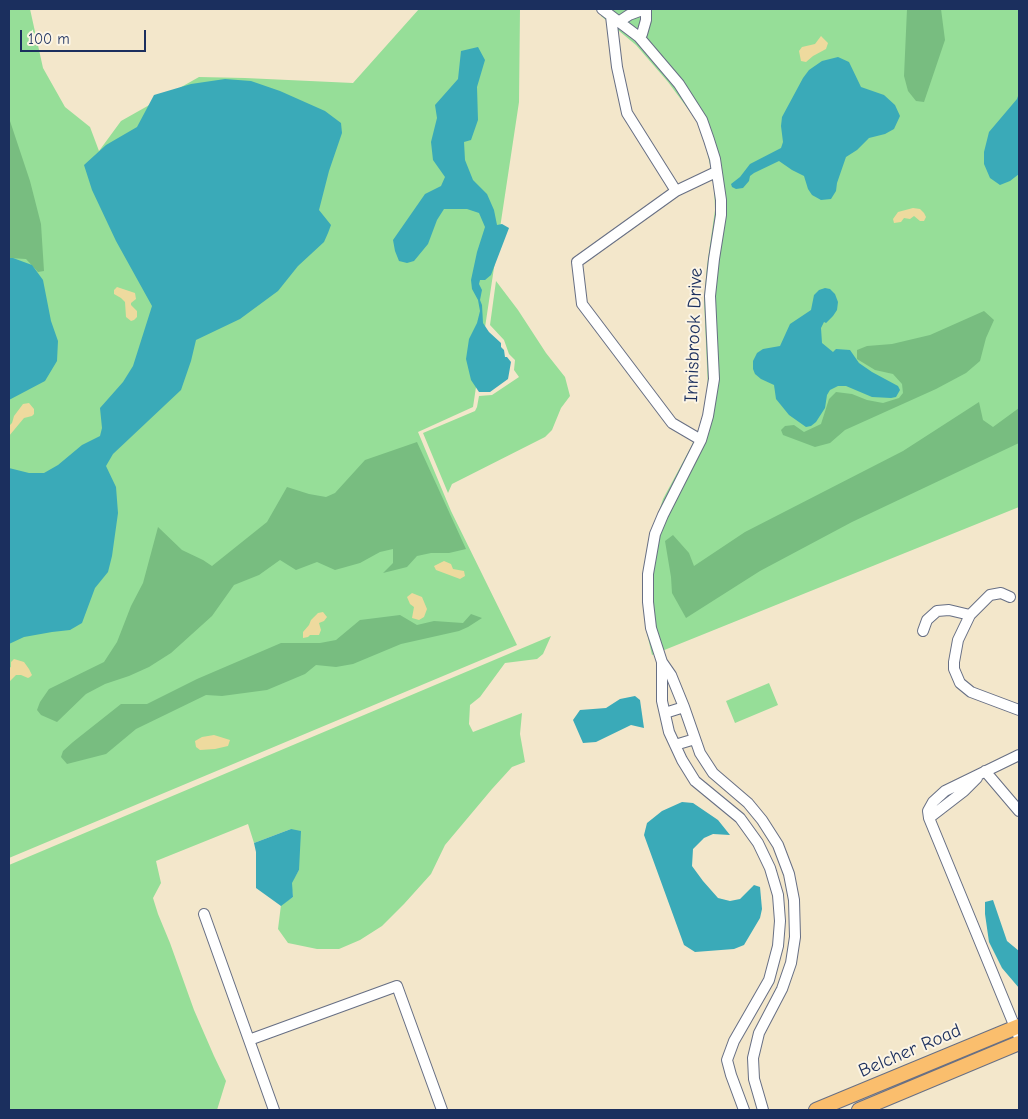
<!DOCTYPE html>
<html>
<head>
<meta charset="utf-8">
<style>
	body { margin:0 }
	#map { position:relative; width:1028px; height:1119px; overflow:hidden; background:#f3e7cb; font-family:"Comic Neue",sans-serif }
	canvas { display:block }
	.frame { position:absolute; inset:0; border:10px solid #1b2f5e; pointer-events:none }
	.scale { position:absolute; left:20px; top:30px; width:126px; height:22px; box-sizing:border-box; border:2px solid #1b2f5e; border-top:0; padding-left:6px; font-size:15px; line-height:18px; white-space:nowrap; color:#1b2f5e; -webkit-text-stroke:4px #fcf5e5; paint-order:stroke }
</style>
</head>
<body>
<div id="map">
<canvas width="1028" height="1119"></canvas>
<div class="frame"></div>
<div class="scale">100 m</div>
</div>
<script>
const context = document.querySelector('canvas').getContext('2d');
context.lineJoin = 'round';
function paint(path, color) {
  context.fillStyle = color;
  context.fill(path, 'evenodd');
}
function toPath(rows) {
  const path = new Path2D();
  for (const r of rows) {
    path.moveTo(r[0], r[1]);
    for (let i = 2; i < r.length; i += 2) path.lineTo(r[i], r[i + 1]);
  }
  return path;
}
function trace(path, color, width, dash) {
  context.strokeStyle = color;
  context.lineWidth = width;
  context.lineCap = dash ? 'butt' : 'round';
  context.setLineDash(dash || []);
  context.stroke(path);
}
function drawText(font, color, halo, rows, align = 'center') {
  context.font = font + ' "Comic Neue",sans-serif';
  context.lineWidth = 4;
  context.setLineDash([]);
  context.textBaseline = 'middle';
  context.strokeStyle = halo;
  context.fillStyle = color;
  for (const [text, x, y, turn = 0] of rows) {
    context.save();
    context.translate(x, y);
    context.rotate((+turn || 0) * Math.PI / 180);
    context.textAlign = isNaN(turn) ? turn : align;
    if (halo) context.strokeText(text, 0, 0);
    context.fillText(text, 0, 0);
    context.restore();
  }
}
const green = toPath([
	[9,9,30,9,43,68,65,107,90,127,99,151,121,121,199,77,245,78,353,83,419,9,520,9,519,102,473,407,418,432,451,511,517,645,9,858],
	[608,9,1019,9,1019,507,652,655,646,629,643,601,643,572,648,544,663,499,691,447,702,421,708,388,704,300,707,266,715,210,714,184,705,141,697,121,668,82,636,45,601,16],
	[496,281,518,310,546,353,565,377,570,396,561,408,552,430,545,437,452,484,448,493,423,433,475,411,477,407,479,396,492,395,519,377,514,370,515,360,509,354,504,340,490,325],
	[551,636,543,654,537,659,505,663,480,697,470,705,469,724,473,732,522,713,520,734,525,762,512,767,492,789,445,845,431,874,404,904,382,926,360,940,339,949,317,949,288,943,278,929,281,905,293,897,291,883,299,870,291,829,254,843,248,824,156,861,161,883,153,898,158,914,170,943,194,1010,214,1056,226,1081,217,1110,9,1110,9,865],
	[769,683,778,705,735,723,726,701]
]);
const forest = toPath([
	[907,9,941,9,945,40,924,102,916,101,908,91,904,76],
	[9,118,30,181,41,224,44,271,38,272,26,259,9,258],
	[984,311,994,320,986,338,980,361,966,373,936,389,845,430,830,443,815,447,783,435,781,430,785,426,794,425,804,432,821,424,829,399,836,392,852,394,867,400,883,403,899,398,903,393,902,384,893,374,875,370,857,359,857,350,867,346,892,344,930,335],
	[979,402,983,420,993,427,1019,408,1019,443,852,522,760,571,686,618,672,593,671,577,665,541,673,535,689,553,694,566,745,532,903,451],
	[417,442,466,549,449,553,431,553,417,556,407,567,383,573,393,563,393,549,380,552,360,563,335,570,317,562,296,570,280,560,259,575,234,585,212,616,171,653,149,667,129,676,105,684,86,694,57,722,41,715,37,710,40,702,49,689,104,662,117,642,131,606,143,583,158,527,182,550,203,560,212,566,267,522,287,487,309,494,326,497,335,493,365,460],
	[471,614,482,618,468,627,459,631,401,644,353,664,336,667,316,665,305,674,267,690,222,696,206,695,136,729,106,754,67,764,61,757,63,751,73,742,121,704,147,704,197,679,281,643,320,643,336,640,360,620,400,615,417,625,434,621,463,623]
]);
const sand = toPath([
	[821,36,828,43,826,49,813,56,806,62,801,61,799,51,802,47,815,44],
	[913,208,920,209,924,213,926,217,924,221,920,221,914,216,910,219,904,218,901,222,894,223,893,219,898,212],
	[117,287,135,293,136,299,131,303,131,305,137,311,137,317,134,320,131,321,126,317,125,302,121,298,114,294,114,290],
	[29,403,34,409,34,414,32,416,24,418,9,436,9,426,12,423,14,416,23,404],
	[444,561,451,564,453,569,464,571,465,576,460,579,436,570,434,566],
	[412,593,422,597,427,609,424,617,419,620,412,618,414,607,410,604,407,597],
	[323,612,327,617,324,621,319,623,321,630,319,635,310,635,308,637,303,638,303,632,309,625,311,620,318,613],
	[14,659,24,662,29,669,32,675,30,677,28,678,21,675,16,675,9,682,9,668,11,667,11,662],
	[214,735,230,740,228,746,215,749,200,750,196,747,195,741,202,737]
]);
const water = toPath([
	[478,47,485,60,477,87,478,120,471,140,464,142,465,160,473,180,487,194,494,210,497,225,502,224,509,228,491,275,485,280,480,280,479,284,482,290,480,300,482,305,483,323,489,332,501,343,501,347,504,350,505,357,507,357,511,362,508,379,490,392,479,392,471,380,466,359,469,339,477,323,480,311,478,300,472,289,471,280,477,252,485,227,479,213,467,209,444,209,437,220,428,244,414,261,407,263,399,261,395,251,393,240,425,194,441,186,445,177,433,160,431,142,437,118,435,105,458,79,461,51],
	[838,57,849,62,861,87,884,95,895,105,900,116,894,129,885,134,869,138,857,150,846,157,837,183,836,191,831,199,821,200,812,195,808,189,804,176,792,170,779,161,754,173,750,176,749,181,743,188,736,189,732,187,731,184,740,177,750,164,781,148,783,142,781,126,782,117,803,78,809,70,822,61],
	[225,79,251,81,280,91,325,111,341,123,342,133,329,171,319,210,331,225,328,233,324,242,298,266,278,291,240,319,196,340,191,361,181,390,113,454,106,466,116,487,118,513,112,556,108,572,95,588,82,623,70,630,52,632,24,637,9,644,9,468,29,473,44,473,58,465,82,445,100,436,102,428,100,408,123,382,133,366,152,306,116,241,92,190,84,165,106,145,137,127,154,95,191,84],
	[1019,93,1019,174,1010,181,1000,185,990,178,984,164,984,152,989,132,1017,99],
	[9,258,13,258,32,265,43,280,51,321,58,341,57,361,45,381,9,400],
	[825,288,830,289,835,294,838,302,837,310,833,316,826,323,824,322,821,328,822,343,833,352,836,349,850,350,859,363,872,372,898,386,900,390,896,397,891,398,872,397,846,386,838,386,830,390,827,395,825,408,816,422,811,426,806,427,789,415,776,399,774,385,761,379,755,374,753,369,753,361,757,353,763,349,780,346,790,324,811,310,814,295,819,290],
	[635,696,640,700,644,728,631,725,596,742,583,743,573,720,580,710,606,708,620,699],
	[682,802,693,803,718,820,730,835,713,834,704,838,693,849,692,866,703,881,718,898,730,901,740,899,754,885,760,887,762,909,760,918,744,945,734,949,695,952,684,945,644,835,647,823,662,811],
	[291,829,301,831,299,870,292,883,293,897,281,906,256,888,256,852,254,843],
	[993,900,1007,941,1019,951,1019,988,1002,968,989,942,985,914,985,902]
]);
const minor = toPath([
	[602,9,639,37,679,84,702,120,709,140,715,159,721,200,721,215,714,259,710,296,714,379,708,416,701,440,663,515,655,534,648,574,648,602,651,628,662,662,662,701,669,732,682,760,695,781,740,818,758,843,770,868,778,895,780,921,778,946,769,980,734,1041,727,1060,731,1075,744,1110],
	[611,16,617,67,627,113,676,191,577,262,582,304,672,423,701,440],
	[620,21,629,15,645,9],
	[639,37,642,34,646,20,646,9],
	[676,191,716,172],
	[1010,597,1001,593,990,595,970,615,958,640,954,662,954,669,960,683,971,692,1019,710],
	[923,631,927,620,937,611,949,610,970,615],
	[662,662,671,675,684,707,700,753,713,773,748,803,762,820,778,845,789,874,794,900,795,937,791,963,782,989,759,1033,753,1058,754,1079,763,1110],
	[665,713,684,707],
	[675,745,695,739],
	[1019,755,945,791,933,802,928,811,929,818,1019,1037],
	[985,771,1019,811],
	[929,818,964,791,977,778],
	[204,914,274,1110],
	[249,1040,397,986,442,1110]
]);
const major = toPath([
	[816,1110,1019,1026],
	[859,1110,1019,1043]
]);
const streetNames = [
	["Innisbrook Drive",694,335,-88],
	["Belcher Road",910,1051,-23]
];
paint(green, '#96de98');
paint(forest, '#78bd80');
paint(sand, '#eeda9e');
paint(water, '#3aaab8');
trace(minor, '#676f84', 12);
trace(major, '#676f84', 16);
trace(minor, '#fff', 10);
trace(major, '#fabe6d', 14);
drawText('19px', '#1b2f5e', '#fcf5e5', streetNames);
</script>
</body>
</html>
